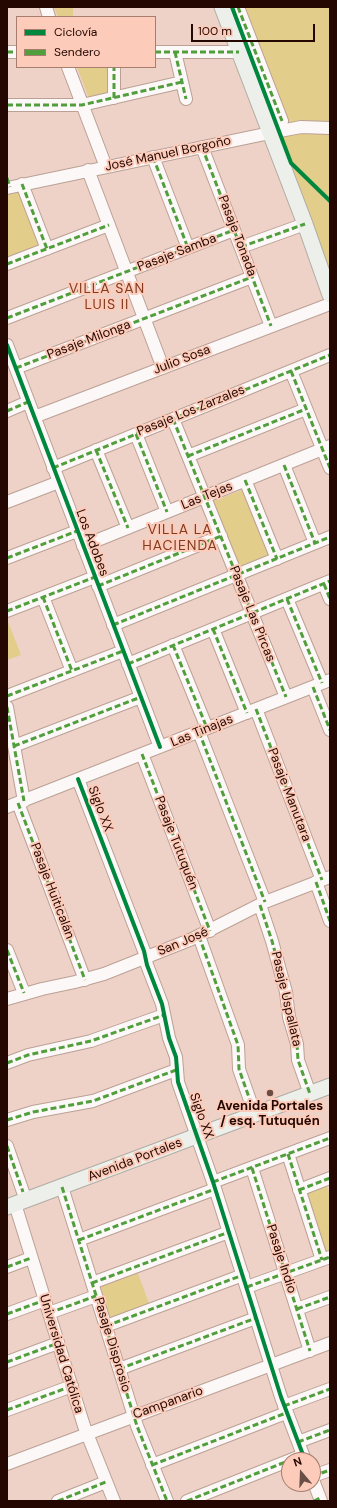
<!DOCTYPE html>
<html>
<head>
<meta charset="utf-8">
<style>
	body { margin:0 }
	#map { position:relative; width:337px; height:1508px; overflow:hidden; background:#eed2c8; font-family:"DM Sans",sans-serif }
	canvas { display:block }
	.frame { position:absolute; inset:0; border:8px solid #230700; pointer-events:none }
	.legend { position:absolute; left:16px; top:16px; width:140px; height:52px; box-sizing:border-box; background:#fdcbb9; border:1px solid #a67d6f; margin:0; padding:5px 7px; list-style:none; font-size:12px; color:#230700 }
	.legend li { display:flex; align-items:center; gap:8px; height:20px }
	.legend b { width:20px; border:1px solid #a67d6f }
	.north { position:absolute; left:281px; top:1452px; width:40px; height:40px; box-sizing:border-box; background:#fdcbb9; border:1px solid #a67d6f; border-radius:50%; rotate:341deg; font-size:11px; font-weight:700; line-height:16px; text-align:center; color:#230700 }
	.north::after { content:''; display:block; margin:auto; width:14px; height:18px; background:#6a4e46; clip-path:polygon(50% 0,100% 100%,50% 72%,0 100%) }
	.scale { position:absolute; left:191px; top:24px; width:124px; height:18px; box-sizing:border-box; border:2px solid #230700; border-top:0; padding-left:5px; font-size:12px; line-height:14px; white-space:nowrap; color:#230700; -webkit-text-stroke:3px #fdcbb9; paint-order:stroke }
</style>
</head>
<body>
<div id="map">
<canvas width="337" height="1508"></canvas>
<div class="frame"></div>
<ul class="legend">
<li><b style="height:5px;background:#00873e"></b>Ciclovía</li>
<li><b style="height:5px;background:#509e3c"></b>Sendero</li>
</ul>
<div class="north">N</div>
<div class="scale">100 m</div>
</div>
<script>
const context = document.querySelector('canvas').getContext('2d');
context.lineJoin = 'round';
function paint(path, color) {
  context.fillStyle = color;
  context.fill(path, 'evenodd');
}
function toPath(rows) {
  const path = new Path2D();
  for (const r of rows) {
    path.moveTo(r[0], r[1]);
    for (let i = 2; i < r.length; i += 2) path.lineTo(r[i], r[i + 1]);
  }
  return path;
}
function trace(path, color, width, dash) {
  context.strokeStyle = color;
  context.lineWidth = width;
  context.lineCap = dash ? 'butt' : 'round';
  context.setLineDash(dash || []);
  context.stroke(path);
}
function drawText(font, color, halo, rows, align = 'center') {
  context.font = font + ' "DM Sans",sans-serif';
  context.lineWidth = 4;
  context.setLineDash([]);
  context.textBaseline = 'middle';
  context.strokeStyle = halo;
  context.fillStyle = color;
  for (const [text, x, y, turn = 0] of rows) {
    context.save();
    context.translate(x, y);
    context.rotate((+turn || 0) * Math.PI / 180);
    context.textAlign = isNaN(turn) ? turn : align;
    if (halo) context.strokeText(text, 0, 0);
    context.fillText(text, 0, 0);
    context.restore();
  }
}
const green = toPath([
	[54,7,73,7,73,17,58,17],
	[226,7,330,7,330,287],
	[77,67,111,67,111,95,90,101],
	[21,191,43,246,7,260,7,195],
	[242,490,269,555,236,569,209,503],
	[7,619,21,655,7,660],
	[326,1184,330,1194,330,1252,325,1254,303,1192],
	[137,1271,150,1306,108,1320,95,1286]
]);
const minor = toPath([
	[46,7,49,17],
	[238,7,282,121],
	[7,52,17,52],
	[155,52,239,52],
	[175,52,186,99],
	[68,67,106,167],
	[114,98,114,67],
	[7,105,82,105,182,82],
	[202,147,271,326],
	[153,157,188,248],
	[88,170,163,368],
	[22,184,47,249],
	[7,188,270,133,301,127,330,128],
	[241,247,305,224],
	[7,264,109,225],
	[7,318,234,230],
	[7,345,160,747],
	[16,368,252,277],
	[291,371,330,468],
	[7,411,28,402],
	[34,417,330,304],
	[173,419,286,697],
	[136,434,167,512],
	[96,450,128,528],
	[188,456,306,409],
	[284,465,315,543],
	[53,468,330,355],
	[245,480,277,559],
	[7,502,59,482],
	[83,546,330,446],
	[7,558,77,531],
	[324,584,330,599],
	[98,586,221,536],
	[43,597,72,671],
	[287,599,322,683],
	[7,611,95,577],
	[113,625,330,537],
	[213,629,247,713],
	[173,645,207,728],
	[128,664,330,581],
	[313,687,330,730],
	[7,696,123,651],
	[7,707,24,801],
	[256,709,322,880],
	[199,732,265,902],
	[14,746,141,697],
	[142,754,210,931],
	[78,779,144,951,147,965,162,1004,169,1038,176,1057,178,1082,213,1182,281,1397,305,1460],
	[18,803,85,980],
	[7,807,330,680],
	[316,882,330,921],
	[260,905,272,941,286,992,289,1017,297,1044,298,1060,310,1094],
	[199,936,238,1045,239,1069,252,1106],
	[7,950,24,993],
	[7,999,42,989,75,982,104,974,192,939,265,902,330,877],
	[7,1063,28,1055,91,1041,164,1015],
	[7,1120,33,1112,93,1101,176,1070],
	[7,1146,23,1192],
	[288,1154,322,1260],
	[252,1168,310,1351],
	[213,1182,330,1138],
	[62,1187,137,1426,167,1501],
	[299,1190,330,1178],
	[15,1204,84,1426,114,1501],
	[79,1240,215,1189],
	[7,1267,31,1258],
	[92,1283,229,1232],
	[247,1287,330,1257],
	[297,1309,330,1297],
	[49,1313,96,1296],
	[7,1314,45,1300],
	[106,1326,243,1275],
	[7,1362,58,1343],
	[119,1369,256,1318],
	[284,1406,330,1389],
	[7,1410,72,1386],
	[298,1442,330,1430],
	[7,1464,330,1343],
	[152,1465,286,1413],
	[313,1476,330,1470],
	[313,1480,321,1501],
	[58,1501,106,1482],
	[187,1501,303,1455]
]);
const major = toPath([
	[222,7,305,224,330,295],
	[7,1207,330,1086]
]);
const quiet = toPath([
	[238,7,282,121],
	[7,52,17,52],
	[155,52,239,52],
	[175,52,186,99],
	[114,98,114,67],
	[7,105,82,105,182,82],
	[202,147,271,326],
	[153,157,188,248],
	[7,178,10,187],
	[22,184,47,249],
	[241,247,305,224],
	[7,264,109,225],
	[7,318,234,230],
	[16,368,252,277],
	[291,371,330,468],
	[7,411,28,402],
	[173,419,286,697],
	[136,434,167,512],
	[96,450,128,528],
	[188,456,306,409],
	[284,465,315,543],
	[53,468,330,355],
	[245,480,277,559],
	[7,558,77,531],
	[324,584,330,599],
	[98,586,221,536],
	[43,597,72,671],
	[287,599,322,683],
	[7,611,95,577],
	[113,625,330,537],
	[213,629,247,713],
	[173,645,207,728],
	[128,664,330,581],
	[313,687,330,730],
	[7,696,123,651],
	[7,707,24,801],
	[256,709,322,880],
	[199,732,265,902],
	[14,746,141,697],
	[142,754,210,931],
	[18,803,85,980],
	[316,882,330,921],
	[260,905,272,941,286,992,289,1017,297,1044,298,1060,310,1094],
	[199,936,238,1045,239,1069,252,1106],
	[7,950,24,993],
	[7,1063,28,1055,91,1041,164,1015],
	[7,1120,33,1112,93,1101,176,1070],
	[7,1146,23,1192],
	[288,1154,322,1260],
	[252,1168,310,1351],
	[213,1182,330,1138],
	[62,1187,137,1426,167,1501],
	[299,1190,330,1178],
	[79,1240,215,1189],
	[7,1267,31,1258],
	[92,1283,229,1232],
	[247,1287,330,1257],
	[297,1309,330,1297],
	[49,1313,96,1296],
	[7,1314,45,1300],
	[106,1326,243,1275],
	[7,1362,58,1343],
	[119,1369,256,1318],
	[284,1406,330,1389],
	[7,1410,72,1386],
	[298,1442,330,1430],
	[152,1465,286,1413],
	[313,1476,330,1470],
	[58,1501,106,1482],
	[187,1501,303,1455],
	[314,1501,320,1498]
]);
const cycleway = toPath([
	[232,7,291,163,330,201],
	[7,345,160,747],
	[78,779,144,951,147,965,162,1004,169,1038,176,1057,178,1082,213,1182,281,1397,305,1460]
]);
const markers = [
	[270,1093,4,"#6a4e46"]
];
const streetNames = [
	["José Manuel Borgoño",168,154,-12],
	["Pasaje Tonada",237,236,69],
	["Pasaje Samba",177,253,-21],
	["Pasaje Milonga",89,340,-21],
	["Julio Sosa",182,360,-21],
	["Pasaje Los Zarzales",191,411,-22],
	["Las Tejas",207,496,-22],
	["Los Adobes",92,543,69],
	["Pasaje Las Pircas",252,614,68],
	["Las Tinajas",202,731,-22],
	["Pasaje Manutara",289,795,69],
	["Siglo XX",100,809,69],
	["Pasaje Tutuquén",176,843,69],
	["Pasaje Huiticalán",52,891,69],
	["San José",183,942,-23],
	["Pasaje Uspallata",286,999,77],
	["Siglo XX",201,1116,70],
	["Avenida Portales",135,1160,-21],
	["Pasaje Indio",281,1259,72],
	["Pasaje Disprosio",112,1345,73],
	["Universidad Católica",61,1354,73],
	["Campanario",168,1403,-20]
];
const poiNames = [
	["Avenida Portales",270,1107],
	["/ esq. Tutuquén",270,1122]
];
const neighbourhoodNames = [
	["VILLA SAN",107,289],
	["LUIS II",107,305],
	["VILLA LA",180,530],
	["HACIENDA",180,546]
];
paint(green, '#e2cd8a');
trace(minor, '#bba095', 14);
trace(major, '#b0aca2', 17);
trace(minor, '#fcf8f7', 12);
trace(major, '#ecefea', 15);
trace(quiet, '#509e3c', 3, [6, 3]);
trace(cycleway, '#00873e', 4);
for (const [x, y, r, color] of markers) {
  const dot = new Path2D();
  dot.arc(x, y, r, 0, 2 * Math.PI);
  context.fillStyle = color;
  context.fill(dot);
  trace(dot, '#fdcbb9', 1.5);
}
drawText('13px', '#230700', '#fdcbb9', streetNames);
drawText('bold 13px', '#230700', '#fdcbb9', poiNames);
context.letterSpacing = '1px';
drawText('14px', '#813b1f', '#fdcbb9', neighbourhoodNames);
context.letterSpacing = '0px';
</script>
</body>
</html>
